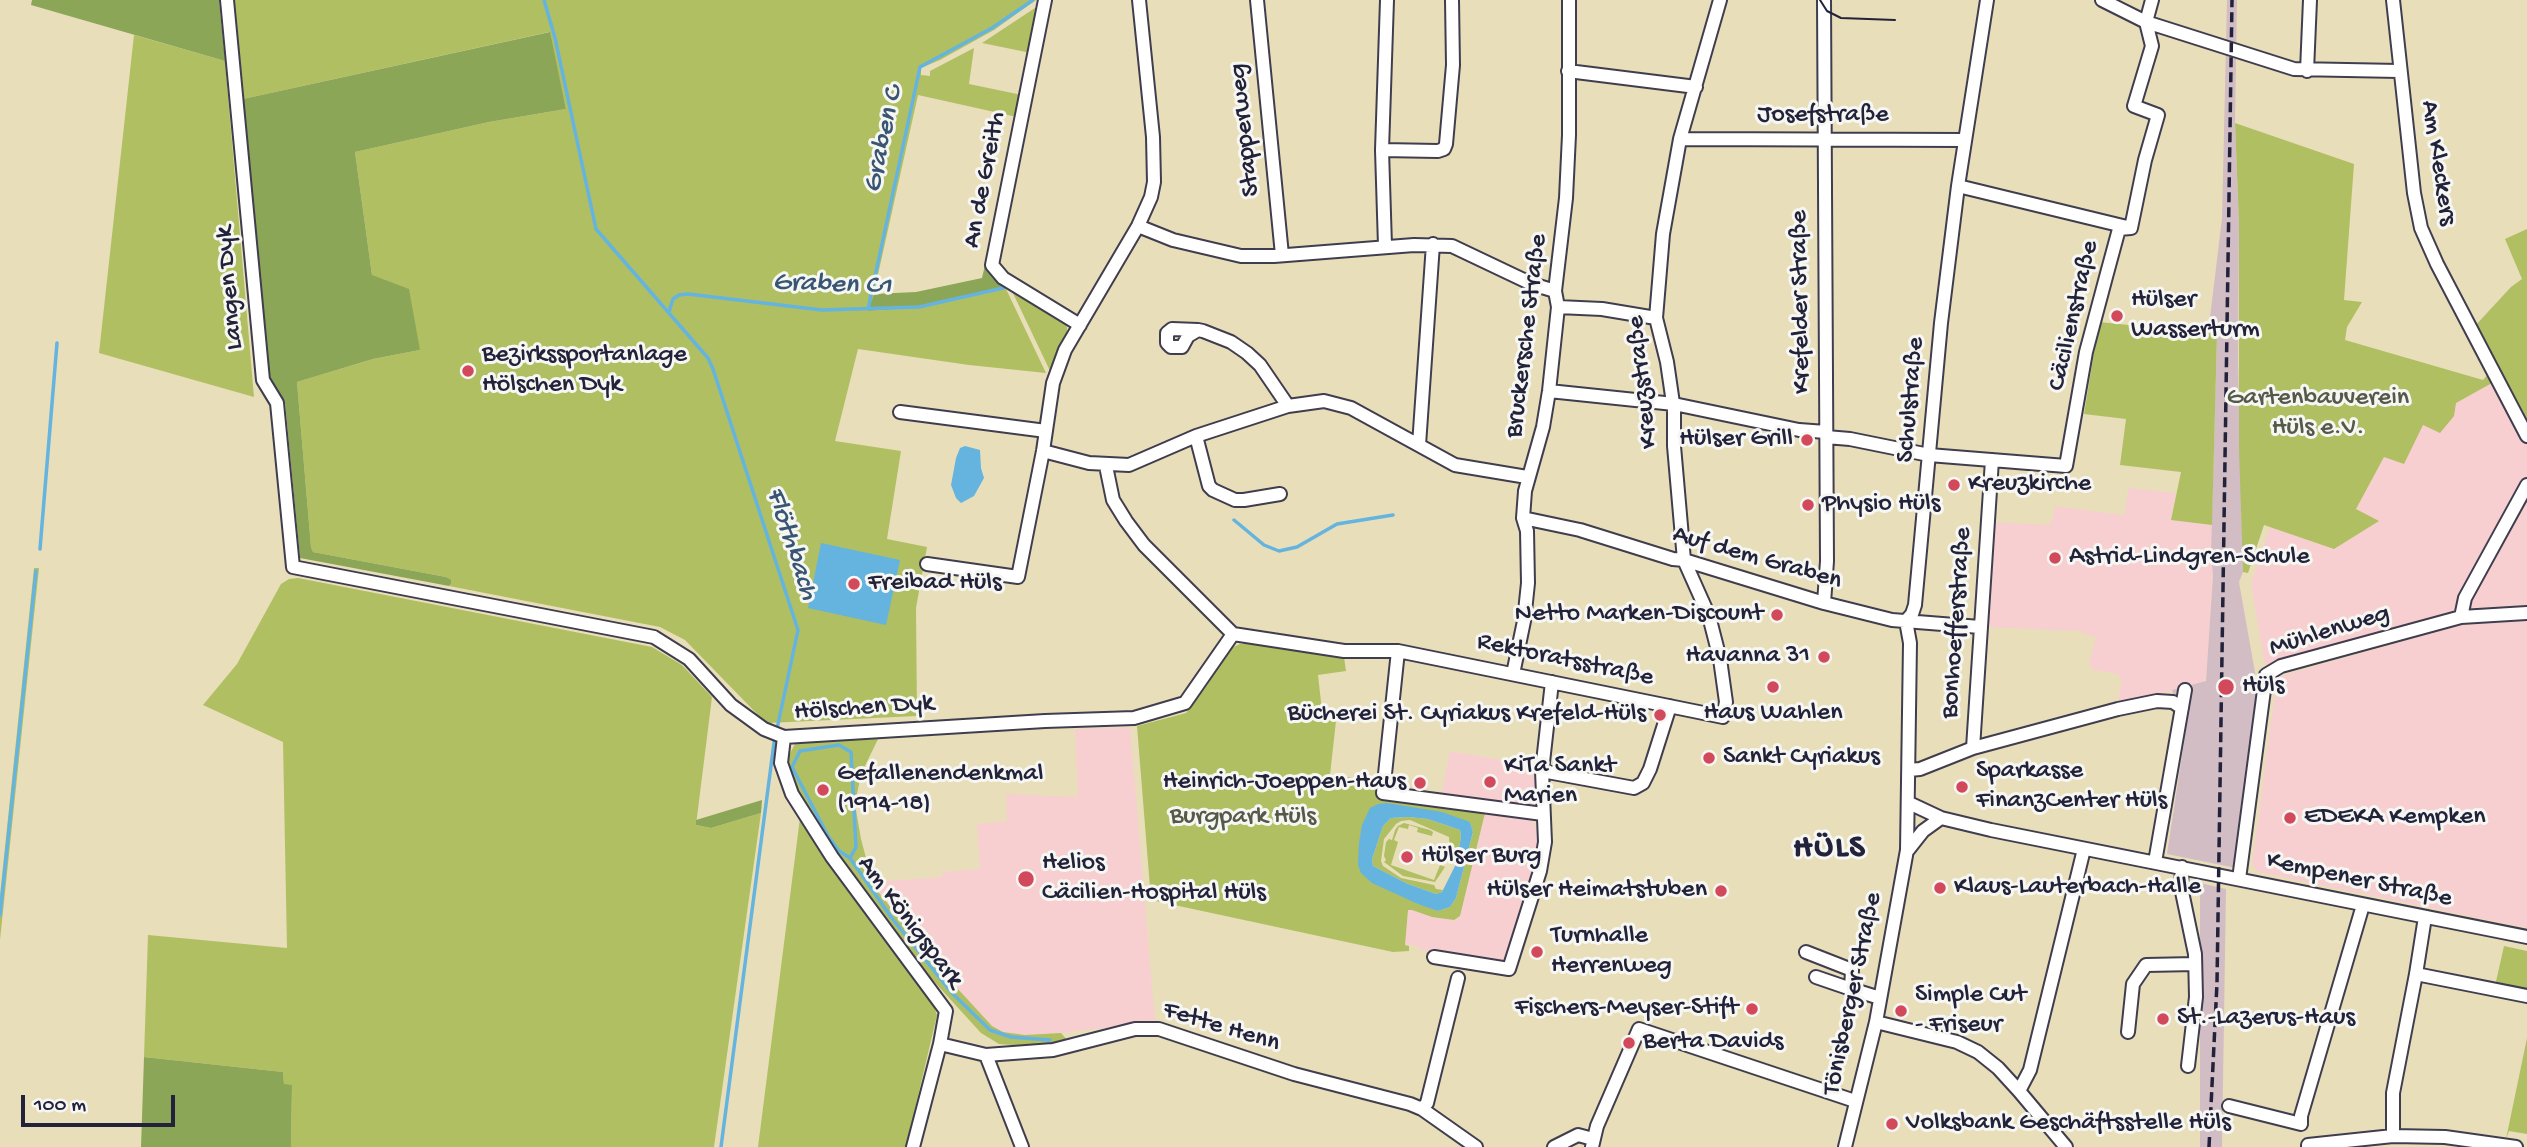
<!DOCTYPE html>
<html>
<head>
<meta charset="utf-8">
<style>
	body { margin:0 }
	#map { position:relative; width:2527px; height:1147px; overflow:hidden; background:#e9deba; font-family:"Gochi Hand",sans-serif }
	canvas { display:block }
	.scale { position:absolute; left:21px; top:1095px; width:154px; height:32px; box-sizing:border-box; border:4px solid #22223b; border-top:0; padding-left:9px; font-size:21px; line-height:24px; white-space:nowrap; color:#22223b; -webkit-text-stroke:5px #f6f6f2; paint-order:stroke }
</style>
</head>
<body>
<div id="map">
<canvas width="2527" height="1147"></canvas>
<div class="scale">100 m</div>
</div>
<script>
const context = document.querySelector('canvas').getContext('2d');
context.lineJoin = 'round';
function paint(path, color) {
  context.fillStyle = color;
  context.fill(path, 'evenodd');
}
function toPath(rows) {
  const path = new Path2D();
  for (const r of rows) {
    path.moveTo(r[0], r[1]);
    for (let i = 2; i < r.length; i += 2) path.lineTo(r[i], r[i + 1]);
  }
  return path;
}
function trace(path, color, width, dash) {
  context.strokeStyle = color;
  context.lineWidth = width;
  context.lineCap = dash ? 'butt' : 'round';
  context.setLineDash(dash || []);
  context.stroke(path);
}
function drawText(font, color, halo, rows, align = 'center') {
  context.font = font + ' "Gochi Hand",sans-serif';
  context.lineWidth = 6;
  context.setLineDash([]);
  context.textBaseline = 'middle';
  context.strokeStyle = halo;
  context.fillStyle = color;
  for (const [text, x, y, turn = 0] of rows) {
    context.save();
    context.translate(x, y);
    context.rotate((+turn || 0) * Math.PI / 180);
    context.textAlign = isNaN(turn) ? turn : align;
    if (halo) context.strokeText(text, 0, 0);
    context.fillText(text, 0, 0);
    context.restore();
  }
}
const built = toPath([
	[2501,377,2527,428,2527,605,2479,608,2451,613,2265,665,2251,584,2270,527,2334,549,2378,521,2356,509,2384,456,2423,424,2456,403],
	[2128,488,2176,493,2171,520,2212,525,2213,576,2206,681,2117,706,2122,679,2117,674,2093,670,2089,663,2096,637,2081,633,2082,629,2075,631,1987,627,1993,522,2050,525,2056,506,2123,515,2125,514],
	[2527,619,2527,928,2258,872,2252,864,2277,677,2464,624],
	[1130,727,1155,1022,1144,1020,1135,1024,1061,1033,1025,1035,1003,1032,992,1026,958,989,879,893,874,882,942,877,942,872,980,869,977,824,1007,821,1006,794,1078,797,1075,729],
	[1450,751,1537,766,1537,802,1532,807,1441,798],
	[1485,813,1515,817,1517,814,1532,819,1533,823,1540,829,1535,864,1507,962,1420,950,1418,946,1405,945,1408,910,1412,910,1432,917,1460,916]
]);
const industrial = toPath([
	[2227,0,2237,0,2235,123,2239,224,2238,360,2243,572,2239,582,2259,695,2236,868,2167,854,2191,696,2175,700,2172,690,2206,681,2213,576,2211,553,2217,335,2208,334,2222,218],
	[2200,883,2226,889,2222,1147,2200,1147]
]);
const green = toPath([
	[233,0,1036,0,994,30,940,60,921,68,921,75,930,76,930,71,974,48,969,84,1022,95,1017,117,918,95,871,306,868,311,919,308,1006,289,1046,373,969,365,858,349,835,441,901,451,887,539,927,547,916,608,917,716,768,723,761,718,685,640,660,627,449,586,451,584,446,577,313,552,311,547,297,382,373,359,420,350,372,275,355,152,489,122,566,109,549,32,243,99],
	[1041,4,1031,53,982,43],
	[134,35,225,61,254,397,99,353],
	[2235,123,2354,164,2344,300,2362,302,2347,327,2345,340,2483,380,2488,374,2492,383,2456,403,2454,416,2440,433,2423,425,2404,464,2384,457,2356,509,2379,521,2334,549,2264,525,2248,573,2243,572,2239,449,2239,224],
	[2527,229,2527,428,2474,327,2511,287,2522,279,2505,239],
	[1011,289,1064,322,1067,327,1067,334,1051,373],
	[2099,322,2217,334,2212,525,2171,520,2181,472,2120,465,2126,419,2084,414],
	[34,568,39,568,0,940,0,895],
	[298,578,652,647,682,665,712,697,696,825,711,828,761,813,714,1147,291,1147,292,1085,284,1085,283,1072,144,1057,148,935,287,948,283,742,203,705,237,664,281,584,289,579],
	[1240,644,1251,644,1344,657,1346,671,1318,675,1323,720,1336,721,1330,775,1381,781,1379,796,1483,810,1485,813,1460,916,1454,920,1432,917,1412,910,1408,910,1405,945,1409,946,1409,951,1393,952,1151,900,1137,726,1186,713,1208,684,1221,659,1229,649],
	[1387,804,1470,822,1473,832,1456,898,1450,907,1438,911,1361,873],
	[880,735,861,774,855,804,861,839,870,873,879,893,958,989,992,1026,1003,1032,1025,1035,1061,1033,1069,1042,1026,1046,999,1044,981,1033,929,976,829,845,805,806,786,761,795,744,808,740],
	[1409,817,1428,819,1460,830,1461,837,1456,864,1450,862,1449,837,1410,820,1401,821,1396,824,1384,839,1381,861,1383,866,1401,878,1434,885,1436,889,1443,890,1442,892,1436,894,1408,884,1373,866,1372,859,1383,826,1391,818],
	[800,818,819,848,932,1001,937,1015,906,1147,758,1147],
	[1404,823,1430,830,1433,832,1432,836,1417,832,1418,828,1409,825,1408,829,1399,827,1394,840,1398,842,1391,865,1434,880,1440,865,1445,867,1435,882,1403,876,1384,862,1386,860,1384,856,1386,842,1389,839,1392,840,1395,830,1398,826],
	[2504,946,2527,951,2527,992,2495,986],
	[2527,1038,2527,1134,2509,1131,2506,1139]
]);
const forest = toPath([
	[32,0,219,0,225,61,31,5],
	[550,32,566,109,489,122,355,152,372,275,409,289,420,350,373,359,297,382,311,547,313,552,446,577,451,580,451,584,449,586,300,558,285,402,270,380,243,99],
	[985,265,992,277,1006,289,919,308,868,311,874,294,916,292,982,278],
	[762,800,761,813,711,828,696,825,696,820],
	[144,1057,283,1072,284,1084,292,1085,291,1147,141,1147]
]);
const water = toPath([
	[965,446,980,450,981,468,984,478,974,496,961,503,956,498,951,485,956,458,960,448],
	[821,543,900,560,886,625,808,608],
	[1387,803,1442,812,1470,822,1473,832,1456,898,1450,907,1438,911,1418,904,1372,883,1361,873,1358,865,1359,843,1362,825,1370,808,1378,804],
	[1409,817,1428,819,1460,830,1461,837,1456,864,1442,892,1436,894,1408,884,1373,866,1372,859,1383,826,1391,818]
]);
const stream = toPath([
	[544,0,555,38,596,229,708,358,713,369,798,630,774,743,721,1147],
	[868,309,920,67,992,28,1033,0],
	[669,312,673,299,679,295,688,294,822,310,919,307,1003,288],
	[1234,520,1264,545,1279,551,1297,547,1337,524,1393,515],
	[40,549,57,343],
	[850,858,856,847,851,752,839,745,800,751,792,767,828,836,839,851,850,858,891,917,952,993,990,1030,1011,1037,1050,1040],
	[0,915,36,571]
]);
const minor = toPath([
	[227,0,263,380,277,403,293,567,654,637,689,659,731,705,764,729,784,737,1045,721,1134,718,1185,703,1233,634],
	[1045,0,992,265,1003,278,1080,325],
	[1257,0,1282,255],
	[2102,0,2146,22,2294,69,2399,71],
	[2393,0,2414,193,2421,228,2437,264,2527,436],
	[1568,71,1696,87],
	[2307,71,2310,0],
	[1680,139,1965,140],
	[1382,150,1438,151,1444,149,1446,144,1453,65,1452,0],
	[1958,186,2127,227],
	[1138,226,1173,240,1241,256,1274,256,1414,245,1452,246,1532,284,1555,291],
	[1385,246,1382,150,1387,0],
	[1558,307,1602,309,1656,318],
	[1198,330,1188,336,1182,347,1171,347,1167,343,1167,333,1172,329,1198,330,1203,331,1231,342,1247,353,1260,365,1288,406],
	[1549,391,1674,404,1799,430,1826,432],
	[900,412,1046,431],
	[1196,436,1209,486,1213,490,1235,500,1244,500,1280,494],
	[1826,437,1850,439,1929,455,2066,466,2086,352,2106,277,2119,229,2131,228,2145,160,2158,115,2134,106,2152,46,2146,22,2152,0],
	[1419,445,1433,244],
	[1043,451,1089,463,1129,465,1196,436,1288,406,1324,401,1351,408,1455,465,1527,477],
	[1106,466,1113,500,1126,521,1144,545,1233,634,1344,651,1398,651,1723,717,1726,702,1720,659,1709,616,1684,560,1674,446,1674,410,1667,362,1656,318,1663,234,1680,139,1720,0],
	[1523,518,1580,530,1673,559,1684,560,1824,603,1892,620,1980,627],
	[927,564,1018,577,1043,451,1053,383,1065,350,1138,226,1151,197,1154,182,1153,137,1139,0],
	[1824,603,1827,561,1824,0],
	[2461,617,2465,598,2527,485],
	[1906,621,1912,614,1915,605,1941,323,1958,186,1987,0],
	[1398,651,1383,793,1543,814],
	[1513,674,1524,621,1528,583,1527,531,1523,518,1525,491,1543,427,1549,391,1558,307,1555,291,1566,198,1569,135,1569,0],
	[784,737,781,763,792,794,832,857,946,1011,940,1044,913,1147],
	[1973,748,1992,460],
	[1909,770,1920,769,1973,748,2118,709,2157,701,2173,702,2182,708],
	[1542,771,1634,788,1643,783,1650,769,1670,706],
	[1909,803,1941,818,1991,830,2527,937],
	[1908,850,1923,831,1941,818],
	[2155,862,2185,690],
	[2182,867,2181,887,2195,954,2196,997,2188,1066],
	[2239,879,2266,675,2281,666,2461,617,2527,613],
	[1806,952,1852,970,1851,989,1880,998],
	[1434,957,1509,969,1540,871,1545,842,1542,771,1552,682],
	[2416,974,2527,996],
	[1816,977,1851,989],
	[1876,1022,1957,1042,1978,1052,1998,1068,2019,1091,2066,1147],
	[2128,1032,2133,984,2146,965,2195,964],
	[940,1044,986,1055,1053,1050,1135,1029,1159,1029,1294,1074,1410,1104,1422,1109,1476,1147],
	[986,1055,1022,1147],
	[2019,1091,2030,1070,2084,849],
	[2229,1106,2301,1124,2301,1116,2363,905],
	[1422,1109,1427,1103,1458,978],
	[2393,1136,2393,1093,2416,974,2425,917],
	[1554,1147,1578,1135,1593,1139],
	[1592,1147,1597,1126,1639,1029,1855,1101],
	[1845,1147,1876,1022,1907,850,1910,643,1906,621],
	[2308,1147,2308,1145,2393,1136,2445,1137,2516,1147]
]);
const tram = toPath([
	[1820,0,1827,11,1841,18,1895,20]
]);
const rail = toPath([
	[2209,1147,2217,983,2232,0]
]);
const markers = [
	[2117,316,7,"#d1495b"],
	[468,371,7,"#d1495b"],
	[1807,440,7,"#d1495b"],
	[1954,485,7,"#d1495b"],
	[1808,505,7,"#d1495b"],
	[2055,558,7,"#d1495b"],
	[854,584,7,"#d1495b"],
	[1777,615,7,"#d1495b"],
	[1824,657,7,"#d1495b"],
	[1773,687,7,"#d1495b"],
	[2226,687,9,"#d1495b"],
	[1660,715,7,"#d1495b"],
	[1709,758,7,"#d1495b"],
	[1490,782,7,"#d1495b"],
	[1420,783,7,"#d1495b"],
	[1962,787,7,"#d1495b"],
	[823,790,7,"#d1495b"],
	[2290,818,7,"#d1495b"],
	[1407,857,7,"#d1495b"],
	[1026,879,9,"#d1495b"],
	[1940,888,7,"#d1495b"],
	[1721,891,7,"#d1495b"],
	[1537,952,7,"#d1495b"],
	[1752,1009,7,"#d1495b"],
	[1901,1011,7,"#d1495b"],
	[2163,1019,7,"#d1495b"],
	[1629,1043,7,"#d1495b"],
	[1892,1124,7,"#d1495b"]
];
const streetNames = [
	["Josefstraße",1823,116],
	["Stapperweg",1246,130,-96],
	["Am Kleckers",2437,163,81],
	["An de Greith",986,180,-79],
	["Langen Dyk",231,288,-95],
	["Krefelder Straße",1802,302,-91],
	["Cäcilienstraße",2075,316,-77],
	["Bruckersche Straße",1528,336,-83],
	["Kreuzstraße",1644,382,-96],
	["Schulstraße",1912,400,-85],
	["Auf dem Graben",1757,559,16],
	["Bonhoefferstraße",1958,623,-86],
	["Mühlenweg",2330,632,-17],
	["Rektoratsstraße",1565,661,12],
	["Hölschen Dyk",864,709,-4],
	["Kempener Straße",2359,881,12],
	["Am Königspark",909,923,53],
	["Tönisberger Straße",1854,994,-78],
	["Fette Henn",1221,1028,17]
];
const poiNames = [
	["Hülser",2131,301],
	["Wasserturm",2131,331],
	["Bezirkssportanlage",482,356],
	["Hölschen Dyk",482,386],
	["Hülser Grill",1793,440,"right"],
	["Kreuzkirche",1968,485],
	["Physio Hüls",1822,505],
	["Astrid-Lindgren-Schule",2069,558],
	["Freibad Hüls",868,584],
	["Netto Marken-Discount",1763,615,"right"],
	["Havanna 31",1810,657,"right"],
	["Hüls",2242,687],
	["Haus Wahlen",1773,714,"center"],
	["Bücherei St. Cyriakus Krefeld-Hüls",1646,715,"right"],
	["Sankt Cyriakus",1723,758],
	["KiTa Sankt",1504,767],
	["Marien",1504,797],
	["Sparkasse",1976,772],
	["FinanzCenter Hüls",1976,802],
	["Gefallenendenkmal",837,775],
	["(1914-18)",837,805],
	["Heinrich-Joeppen-Haus",1406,783,"right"],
	["EDEKA Kempken",2304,818],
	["Hülser Burg",1421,857],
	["Helios",1042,864],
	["Cäcilien-Hospital Hüls",1042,894],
	["Klaus-Lauterbach-Halle",1954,888],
	["Hülser Heimatstuben",1707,891,"right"],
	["Turnhalle",1551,937],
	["Herrenweg",1551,967],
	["Simple Cut",1915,996],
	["- Friseur",1915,1026],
	["Fischers-Meyser-Stift",1738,1009,"right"],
	["St.-Lazerus-Haus",2177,1019],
	["Berta Davids",1643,1043],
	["Volksbank Geschäftsstelle Hüls",1906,1124]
];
const parkNames = [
	["Gartenbauverein",2318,399],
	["Hüls e.V.",2318,429],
	["Burgpark Hüls",1243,818]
];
const waterNames = [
	["Graben C",885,140,-78],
	["Graben C1",832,286,2],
	["Flöthbach",790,544,72]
];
const districtNames = [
	["HÜLS",1830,850]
];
paint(built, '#f7cfd0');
paint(industrial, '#d2bdc5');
paint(green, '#b0bf62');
paint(forest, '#8ca658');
paint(water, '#64b4df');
trace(stream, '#64b4df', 3.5);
trace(minor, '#403e4e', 16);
trace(minor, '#fff', 12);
trace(tram, '#22223b', 2);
trace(rail, '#22223b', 3.5, [10, 5]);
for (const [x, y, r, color] of markers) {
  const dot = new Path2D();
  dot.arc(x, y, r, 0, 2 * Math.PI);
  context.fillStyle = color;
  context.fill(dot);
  trace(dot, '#f6f6f2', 2.5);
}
drawText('26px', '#22223b', '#f6f6f2', streetNames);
drawText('26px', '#22223b', '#f6f6f2', poiNames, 'left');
drawText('26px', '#545949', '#f6f6f2', parkNames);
drawText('italic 28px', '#395574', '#f6f6f2', waterNames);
context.letterSpacing = '2px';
drawText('bold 33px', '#22223b', '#f6f6f2', districtNames);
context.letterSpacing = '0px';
</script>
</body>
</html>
